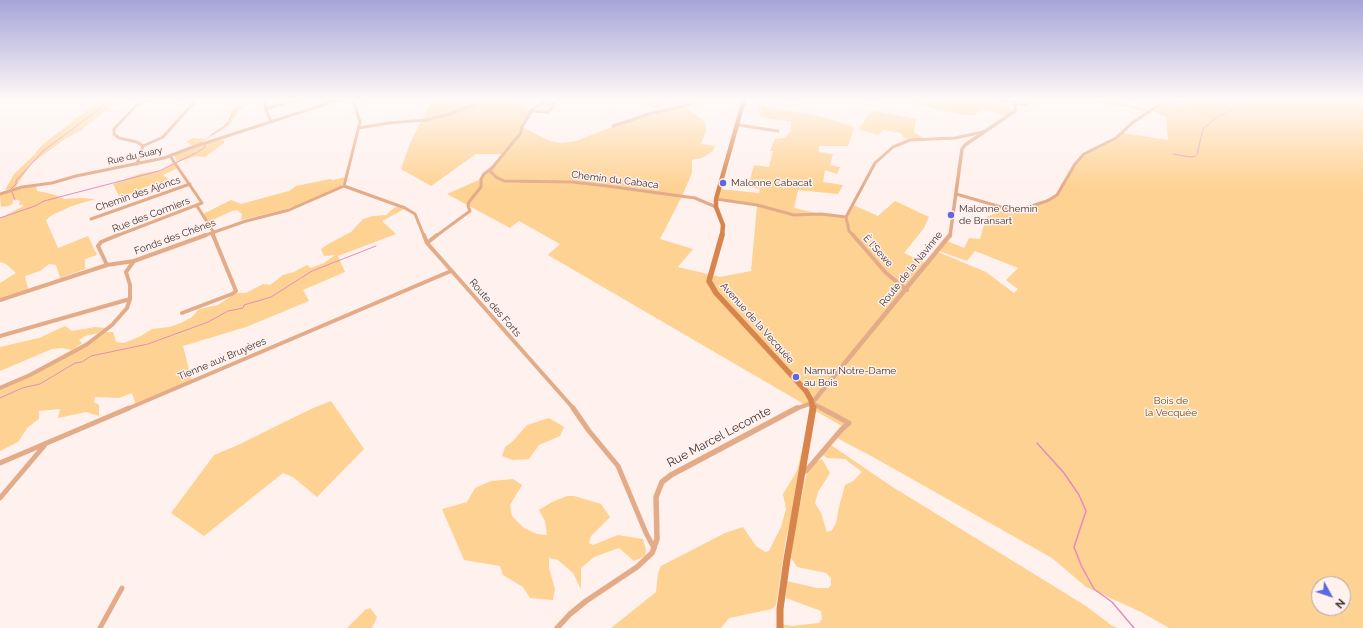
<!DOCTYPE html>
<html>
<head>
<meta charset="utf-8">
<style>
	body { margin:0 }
	#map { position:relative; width:1363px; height:628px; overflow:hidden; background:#fff1ee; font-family:Raleway,sans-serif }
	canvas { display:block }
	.north { position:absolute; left:1311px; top:576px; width:40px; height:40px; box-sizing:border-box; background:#fff1ee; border:1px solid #b3a5a2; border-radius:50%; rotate:130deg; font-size:11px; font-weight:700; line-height:16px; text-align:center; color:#403330 }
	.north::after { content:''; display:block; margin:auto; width:14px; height:18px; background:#5e67df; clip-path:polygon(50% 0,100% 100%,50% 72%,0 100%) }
</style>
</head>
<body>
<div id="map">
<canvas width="1363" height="628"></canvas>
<div class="north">N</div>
</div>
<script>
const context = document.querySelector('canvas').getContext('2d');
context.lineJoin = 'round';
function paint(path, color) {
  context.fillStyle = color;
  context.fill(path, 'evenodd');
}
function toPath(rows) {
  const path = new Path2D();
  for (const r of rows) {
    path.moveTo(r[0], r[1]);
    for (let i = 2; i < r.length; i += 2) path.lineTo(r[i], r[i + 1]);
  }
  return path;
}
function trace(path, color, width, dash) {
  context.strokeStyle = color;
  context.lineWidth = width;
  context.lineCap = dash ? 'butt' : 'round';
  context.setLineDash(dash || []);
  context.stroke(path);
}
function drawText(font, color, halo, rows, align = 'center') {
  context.font = font + ' Raleway,sans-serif';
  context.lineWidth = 3;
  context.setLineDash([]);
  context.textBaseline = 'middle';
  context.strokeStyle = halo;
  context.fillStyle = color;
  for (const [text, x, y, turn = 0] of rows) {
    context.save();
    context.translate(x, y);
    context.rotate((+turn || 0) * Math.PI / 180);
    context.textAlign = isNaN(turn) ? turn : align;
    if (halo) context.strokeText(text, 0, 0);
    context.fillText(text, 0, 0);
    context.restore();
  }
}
const green = toPath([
	[100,100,113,100,111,101,117,102,80,131,65,139,31,164,15,188,5,190,14,174,34,155,42,145],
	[432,100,489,100,499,102,512,100,531,112,522,127,550,141,561,143,576,141,630,120,684,106,705,122,706,131,701,144,715,146,713,151,702,158,692,160,692,173,682,196,660,239,693,249,678,267,720,277,751,271,757,206,716,199,719,189,759,193,760,189,748,187,754,165,769,167,773,151,770,151,775,139,784,138,791,131,791,122,759,117,763,110,758,109,759,105,824,117,854,127,848,146,819,146,819,152,833,154,830,165,840,167,837,174,825,170,823,182,843,185,838,194,798,190,794,208,821,214,846,217,853,205,878,216,895,201,929,217,924,228,904,253,928,264,938,252,986,272,1014,293,1018,289,1006,280,1018,268,975,251,967,261,939,251,947,241,964,248,969,238,980,239,986,217,1008,209,1017,209,1047,201,1057,195,1075,164,1084,154,1123,133,1168,140,1166,117,1150,110,1142,111,1127,107,1113,106,1093,100,1111,100,1150,110,1163,102,1182,108,1187,104,1176,100,1203,100,1210,102,1211,100,1363,100,1363,628,1169,628,1141,612,1086,587,1052,558,873,457,837,438,845,428,548,255,560,244,519,221,510,228,447,194,481,179,502,154,476,154,431,186,401,169,410,143],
	[1319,584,1343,584,1343,608,1319,608],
	[635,100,668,100,656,109],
	[924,100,993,100,992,102,1015,111,1007,116,982,108,975,115,963,115,922,106],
	[237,105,243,107,237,110,238,113,229,126,202,142,224,140,224,143,205,157,196,156,177,162,174,155,194,146,186,142,193,138,205,139,221,128,229,120,232,109],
	[871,110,916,119,914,132,925,139,909,139,903,137,900,133,883,130,878,135,859,129],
	[173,163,178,168,163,175,169,180,142,188,141,196,131,193,119,196,113,184,139,174,162,170],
	[345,177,342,186,305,203,283,210,241,220,242,214,237,210,232,211,208,222,203,214,231,200,241,204,289,191,296,186,330,179,333,180],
	[36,186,37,191,52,194,65,199,80,198,95,199,72,206,52,215,46,220,58,248,88,236,97,255,85,259,85,269,60,278,56,265,49,264,40,271,25,276,28,289,0,298,0,283,16,273,6,264,0,262,0,218,22,207,23,205,19,205,20,201,15,199,13,200,13,203,9,206,1,207,0,195,26,187],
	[397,207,404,209,382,221,396,234,338,256,345,272,303,290,309,301,246,327,183,346,192,381,136,405,132,393,119,398,95,397,94,402,99,405,99,416,86,412,58,418,60,409,39,411,39,419,28,427,18,442,0,451,0,389,105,332,113,332,116,342,124,343,139,337,152,329,169,327,181,323,192,317,199,309,218,305,236,293,246,293,263,284,270,285,283,275,294,272,307,265,311,268,324,263,335,255,324,256,321,249,330,243,351,232,363,219,373,216,386,215,394,208],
	[65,326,72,331,95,327,105,328,98,333,85,336,79,340,82,343,72,350,62,348,52,349,0,371,0,347,39,338],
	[331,401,364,449,317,497,293,477,283,473,204,536,171,513,214,455,238,445,311,409],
	[549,418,564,427,560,436,539,445,529,459,513,460,502,456,505,447,513,441,527,425],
	[805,438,796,501,786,538,776,605,772,609,729,618,721,628,611,628,656,592,658,573,661,566,725,533,743,527,756,546,765,552,769,551,781,527,786,509,783,494,797,471],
	[828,443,891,486,1086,606,1111,625,1117,628,782,628,781,624,792,626,819,623,822,619,821,611,786,598,787,581,817,588,828,588,831,585,831,578,826,573,797,567,791,558,792,543,806,476,809,469,817,461,822,459,830,473,818,492,815,503,821,513,827,532,832,530,836,523,839,507,845,485,853,481,862,472,845,459,827,458,821,454],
	[513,479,522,485,510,505,512,516,524,528,537,534,547,535,545,521,539,510,552,502,567,496,574,496,601,504,610,517,591,536,589,543,593,545,618,535,643,539,646,550,645,556,634,561,619,548,594,557,581,568,581,589,573,573,558,560,549,558,549,568,555,589,553,600,530,598,523,587,503,575,500,566,464,560,442,509,467,502,475,488,491,481],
	[370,608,377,617,372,628,347,628,365,610]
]);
const streamFar1 = toPath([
	[211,135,225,126,235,112,247,104,249,100],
	[1173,154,1191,157,1196,156],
	[1197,155,1203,129,1219,115,1226,114,1236,106,1237,102,1240,100],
	[11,189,16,184,16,181,42,152,111,100],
	[12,192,15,200],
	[0,218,35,206,44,201,159,171,198,152,205,147,205,144],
	[0,398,22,388,40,384,75,363,82,362,91,356,148,344,208,322,228,311,243,308,244,305,271,297,312,271,376,246]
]);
const stream = toPath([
	[1037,443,1064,473,1079,495,1086,511,1074,547,1081,565,1094,589,1112,602,1134,628]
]);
const minorFar2 = toPath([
	[266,100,265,108,271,122],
	[1005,100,1024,105,1034,100],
	[541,104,550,105,558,100],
	[266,109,295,100],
	[530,111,548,112,553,107,550,105],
	[738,125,778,131],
	[613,126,652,113,688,105,698,100],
	[359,128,388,123,426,120,450,114,486,100],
	[143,146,137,142,119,138,114,134,114,129,136,106,146,100],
	[143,146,163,137,196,100],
	[137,164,143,146],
	[489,170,496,177,504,181,572,182,607,186,695,198,716,207],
	[344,186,405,208,415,214,424,236],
	[344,186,360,122,353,100],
	[0,194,22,187,52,183,76,176,164,158,190,148,338,100],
	[956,194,1008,209,1025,208,1047,201,1057,195,1075,164,1084,154,1116,138,1132,123,1166,100],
	[716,199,757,205,794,215,821,214,846,217],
	[197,206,214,233],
	[846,217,875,163,893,147,910,140,955,138,983,132],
	[846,217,849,231,854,236],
	[91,219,190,184],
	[212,233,213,236],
	[116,236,202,203,170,156],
	[203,236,246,221,289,210,344,186],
	[436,236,470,211,468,206,469,202,481,187,481,179,484,174,492,168,520,134,522,127,531,112,530,111,546,100]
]);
const minorFar1 = toPath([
	[118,235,101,242,98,246,107,265,134,261],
	[424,235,427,243,574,409],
	[853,235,886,273,907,290],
	[427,243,437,235],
	[0,300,107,265],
	[182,313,232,294,236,291,213,235],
	[0,336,130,299],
	[0,388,30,375,86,345,112,325,127,308,130,299,130,285,126,272,134,261,206,235],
	[812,403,823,409],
	[127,409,451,271]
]);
const minor = toPath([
	[573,408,589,431,618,466,646,533,654,548],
	[0,463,129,408],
	[802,473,806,471,842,429,849,423,821,408],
	[0,498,44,446],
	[100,628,122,588]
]);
const tertiaryFar2 = toPath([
	[950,236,962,149,965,145,1015,111,1015,100]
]);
const tertiaryFar1 = toPath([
	[795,409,812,403,950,235]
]);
const tertiary = toPath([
	[557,628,570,614,586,601,637,567,652,553,657,539,656,497,662,482,671,475,797,408]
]);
const secondaryFar2 = toPath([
	[722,236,723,225,716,207,716,199,744,100]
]);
const secondaryFar1 = toPath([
	[722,235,709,281,716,293,806,391,811,400,813,409]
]);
const secondary = toPath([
	[780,628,780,609,787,559,813,408]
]);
const markers = [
	[723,183,4,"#5e67df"],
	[951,215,4,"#5e67df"],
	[796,377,4,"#5e67df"]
];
const farStreetnames = [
	["Rue du Suary",135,156,-12]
];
const streetNames = [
	["Chemin du Cabaca",615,180,7],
	["Chemin des Ajoncs",138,194,-19],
	["Rue des Cormiers",151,215,-21],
	["Fonds des Chênes",175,237,-20],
	["È l'Sewe",878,251,48],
	["Route de la Navinne",911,269,-51],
	["Route des Forts",495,308,49],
	["Avenue de la Vecquée",757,323,48],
	["Tienne aux Bruyères",222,359,-23]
];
const poiNames = [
	["Malonne Cabacat",731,183],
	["Malonne Chemin",959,209],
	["de Bransart",959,221],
	["Namur Notre-Dame",804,371],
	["au Bois",804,383]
];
const parkNames = [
	["Bois de",1171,401],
	["la Vecquée",1171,413]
];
const nearStreetnames = [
	["Rue Marcel Lecomte",719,437,-28]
];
paint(green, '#fed292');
trace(streamFar1, '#e48cc0', 1);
trace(stream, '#e48cc0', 1.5);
trace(minorFar2, '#e4ab88', 3);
trace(minorFar1, '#e4ab88', 4);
trace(minor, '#e4ab88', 5);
trace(tertiaryFar2, '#e4ab88', 3.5);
trace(tertiaryFar1, '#e4ab88', 4.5);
trace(tertiary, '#e4ab88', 5.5);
trace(secondaryFar2, '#d8854d', 4.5);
trace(secondaryFar1, '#d8854d', 5.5);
trace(secondary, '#d8854d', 7);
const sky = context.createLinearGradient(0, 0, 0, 188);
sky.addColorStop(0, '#a6a4d8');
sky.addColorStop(0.53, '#fff9f7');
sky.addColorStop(1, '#fff9f700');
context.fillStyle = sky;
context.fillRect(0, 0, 1363, 188);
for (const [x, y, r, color] of markers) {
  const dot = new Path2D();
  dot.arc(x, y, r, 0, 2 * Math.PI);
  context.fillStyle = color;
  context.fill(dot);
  trace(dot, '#fff1ee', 1.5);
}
drawText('9px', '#403330', '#fff1ee', farStreetnames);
drawText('10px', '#403330', '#fff1ee', streetNames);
drawText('10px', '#403330', '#fff1ee', poiNames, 'left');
drawText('10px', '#714b02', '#fff1ee', parkNames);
drawText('12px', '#403330', '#fff1ee', nearStreetnames);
</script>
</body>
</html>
